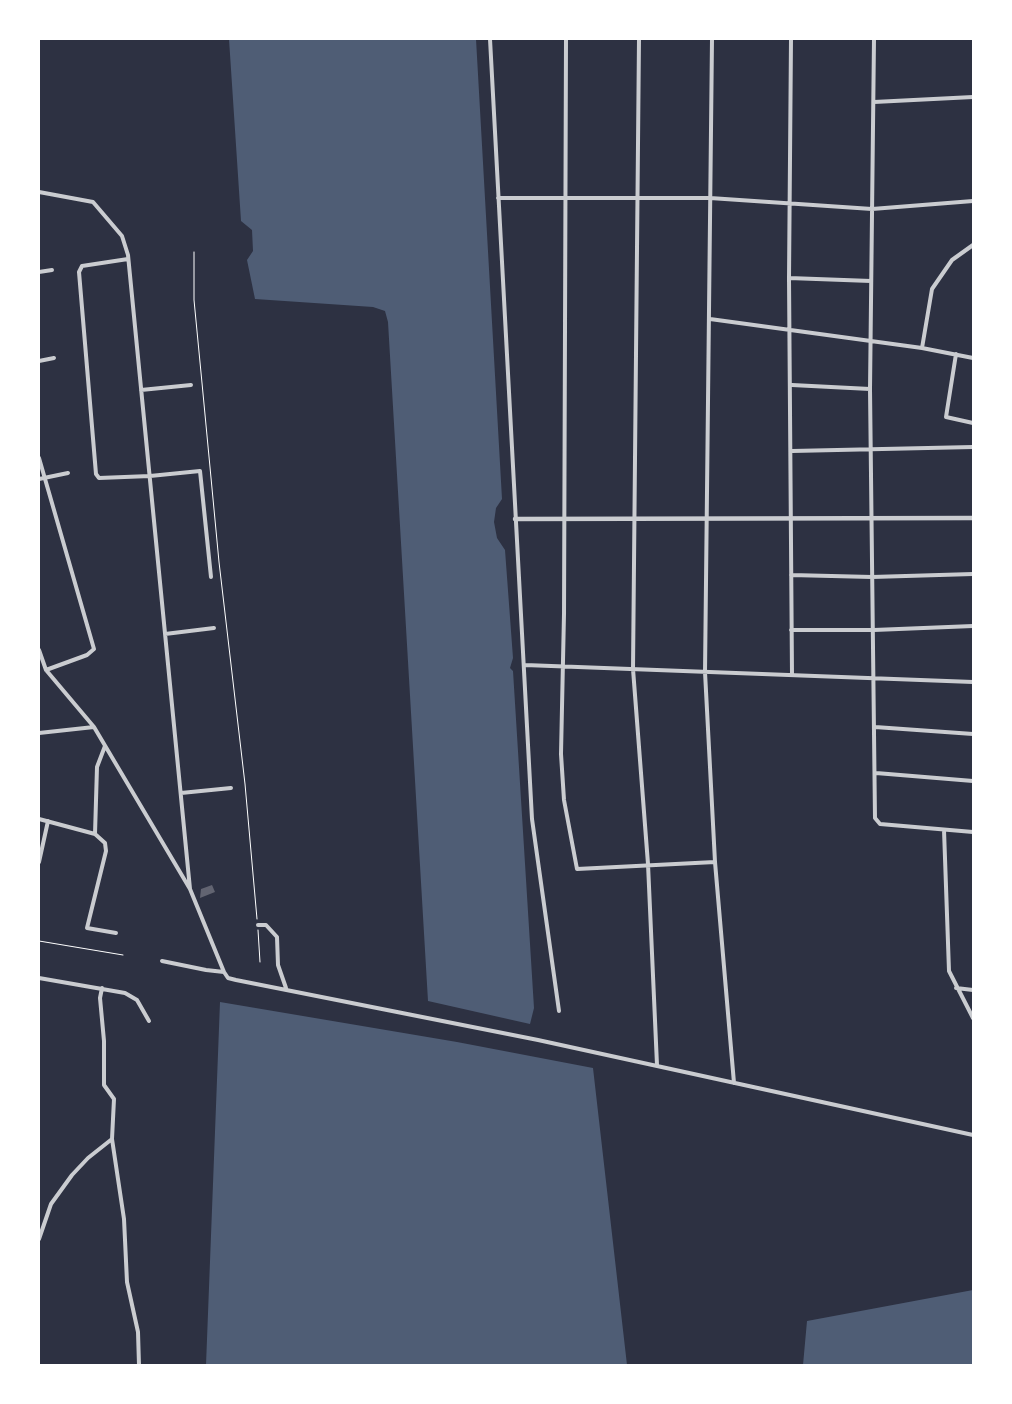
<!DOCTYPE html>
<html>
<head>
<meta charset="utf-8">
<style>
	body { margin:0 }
	#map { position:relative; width:1012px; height:1404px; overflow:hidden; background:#2d3142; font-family:Bitter,serif }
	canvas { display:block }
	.frame { position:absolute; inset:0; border:40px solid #fff; pointer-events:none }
</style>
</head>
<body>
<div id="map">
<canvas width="1012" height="1404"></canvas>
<div class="frame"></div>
</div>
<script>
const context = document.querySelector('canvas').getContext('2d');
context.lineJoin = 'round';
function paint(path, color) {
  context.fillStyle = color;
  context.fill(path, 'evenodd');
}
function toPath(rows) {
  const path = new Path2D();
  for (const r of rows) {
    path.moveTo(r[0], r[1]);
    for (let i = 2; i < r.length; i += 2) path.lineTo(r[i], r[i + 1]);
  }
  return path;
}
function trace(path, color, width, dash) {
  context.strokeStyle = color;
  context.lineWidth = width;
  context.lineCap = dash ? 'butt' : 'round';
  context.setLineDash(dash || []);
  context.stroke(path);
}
const water = toPath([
	[229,39,476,39,502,499,496,508,494,522,497,538,505,550,513,658,510,668,513,671,534,1008,530,1024,428,1001,388,322,385,311,373,307,255,299,247,260,253,251,252,230,241,221],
	[220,1002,457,1042,593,1068,627,1365,206,1365],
	[973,1290,973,1365,803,1365,807,1321]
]);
const building = toPath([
	[212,885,215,892,200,898,201,889]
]);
const path = toPath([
	[194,252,194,300,202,383,219,562,245,784,257,919],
	[258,930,260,962],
	[39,941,123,955]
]);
const minor = toPath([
	[490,39,532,819,559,1011],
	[566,39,564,614,561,754,564,800,577,869,715,862],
	[639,39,633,669,648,864,657,1065],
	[712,39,705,672,715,862,734,1083],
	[791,39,789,278,792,675],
	[874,39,870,389,875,818,880,824,973,832],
	[874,102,973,97],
	[39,192,93,202,122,236,128,255,190,889],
	[498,198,710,198,872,209,973,201],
	[128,259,82,266,79,272,96,474,99,478,150,476,200,471,211,577],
	[39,272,52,270],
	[789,278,871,281],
	[710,319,922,348,973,358],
	[922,348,932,289,952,260,973,245],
	[956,354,946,417,973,423],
	[39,361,54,358],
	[792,385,870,389],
	[141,390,191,385],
	[792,451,973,447],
	[39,458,94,649,87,655,46,670],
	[39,479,68,473],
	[791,575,872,577,973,574],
	[791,630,874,630,973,626],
	[165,634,214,628],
	[39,650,46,670,94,727,190,889,224,972],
	[525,665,973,682],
	[875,727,973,734],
	[39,733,94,727],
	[876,773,973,781],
	[181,793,231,788],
	[39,819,95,834,105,843,106,851,87,928,116,933],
	[944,830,949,971,973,1018],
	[95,834,97,767,105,746],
	[39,862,48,821],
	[258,925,266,925,277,937,278,965,286,988],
	[162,961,206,970,224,972,228,978,236,980,538,1040,973,1135],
	[39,978,125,993,137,1000,149,1021],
	[956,988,973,990],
	[112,1139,124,1219,127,1282,138,1332,139,1365],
	[39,1239,51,1204,72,1175,88,1158,112,1139,114,1099,104,1085,104,1041,100,998,102,988]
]);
const tertiary = toPath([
	[515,519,973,518]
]);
paint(water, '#4f5d75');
paint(building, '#626471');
trace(path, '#fff', 1);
trace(minor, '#caccd0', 4);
trace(tertiary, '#caccd0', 4.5);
</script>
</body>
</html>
